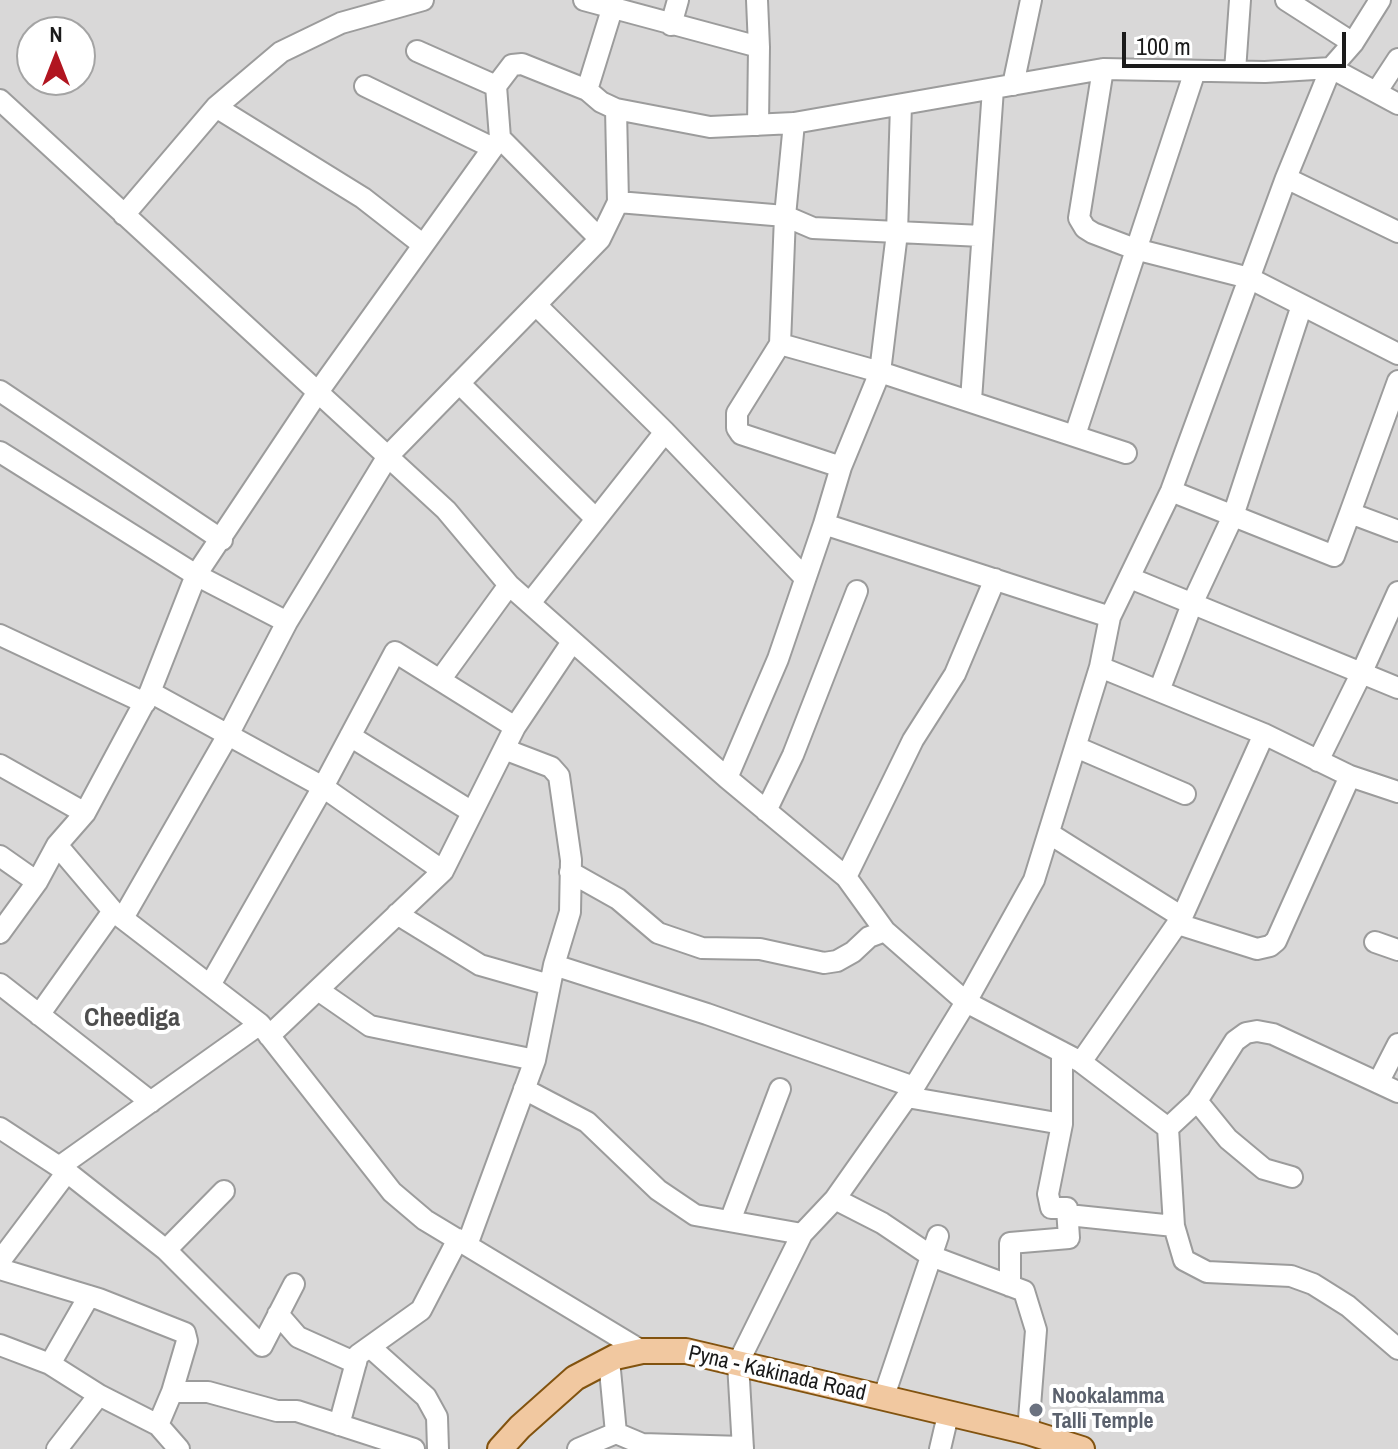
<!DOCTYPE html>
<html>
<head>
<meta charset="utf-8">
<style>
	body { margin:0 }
	#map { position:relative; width:1398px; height:1449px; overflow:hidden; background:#ebe7e1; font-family:"Archivo Narrow",sans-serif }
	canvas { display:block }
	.north { position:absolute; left:16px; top:16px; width:80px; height:80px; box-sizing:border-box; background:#fff; border:2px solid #a4a4a4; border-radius:50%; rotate:0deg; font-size:22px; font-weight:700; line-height:32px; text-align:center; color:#1b1b1b }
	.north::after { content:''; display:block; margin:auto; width:28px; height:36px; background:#b11520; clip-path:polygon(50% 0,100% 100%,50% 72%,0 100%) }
	.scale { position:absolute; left:1122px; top:32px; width:224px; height:36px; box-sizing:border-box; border:4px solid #1b1b1b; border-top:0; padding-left:10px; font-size:24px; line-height:28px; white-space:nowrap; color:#1b1b1b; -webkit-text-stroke:6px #fff; paint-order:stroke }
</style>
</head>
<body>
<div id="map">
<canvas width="1398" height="1449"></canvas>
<div class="north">N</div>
<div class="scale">100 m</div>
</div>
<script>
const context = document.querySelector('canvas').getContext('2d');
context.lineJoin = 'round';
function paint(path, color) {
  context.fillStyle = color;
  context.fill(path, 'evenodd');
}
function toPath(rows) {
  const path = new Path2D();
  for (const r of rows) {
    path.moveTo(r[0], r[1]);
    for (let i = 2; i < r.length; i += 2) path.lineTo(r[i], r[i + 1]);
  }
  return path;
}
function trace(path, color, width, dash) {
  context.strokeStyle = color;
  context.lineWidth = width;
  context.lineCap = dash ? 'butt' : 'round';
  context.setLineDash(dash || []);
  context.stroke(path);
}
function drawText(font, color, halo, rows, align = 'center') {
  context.font = font + ' "Archivo Narrow",sans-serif';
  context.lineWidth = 8;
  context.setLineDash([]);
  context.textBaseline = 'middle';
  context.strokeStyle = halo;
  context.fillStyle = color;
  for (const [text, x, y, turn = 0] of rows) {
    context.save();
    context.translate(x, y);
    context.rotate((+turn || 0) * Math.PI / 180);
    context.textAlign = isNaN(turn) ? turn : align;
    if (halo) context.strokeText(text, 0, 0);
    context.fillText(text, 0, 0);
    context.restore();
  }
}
const residential = toPath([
	[0,0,1398,0,1398,1449,0,1449],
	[32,32,80,32,80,80,32,80]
]);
const minor = toPath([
	[584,0,759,47,758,125],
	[757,0,759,47],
	[1286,0,1353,43],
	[1380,0,1353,43,1331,68,1265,72,1103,69,1079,218,1085,228,1093,233,1135,249,1249,278,1398,354],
	[613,6,587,90,601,102,616,109,710,127,794,123,1103,69],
	[671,25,678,0],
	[417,51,496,86],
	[1235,71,1240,0],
	[1013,85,1031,0],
	[365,86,493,148],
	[1377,91,1398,59],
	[0,100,446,510,509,585,727,778,846,877,885,931,966,1002,1034,880,1100,667,1110,617,1171,491,1286,178,1331,68,1398,104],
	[216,107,363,198,422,244],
	[616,109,618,202,785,216,813,228,982,236],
	[794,123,785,216,780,344,880,372,897,233,901,105],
	[500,138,496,86,512,65,522,64,587,90],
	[1286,178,1398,232],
	[124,215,216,107,281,52,341,23,423,0],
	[536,305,665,432,805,578],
	[780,344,737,413,737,428,741,434,841,467],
	[459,383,596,519],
	[0,391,222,540],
	[971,400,993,89],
	[1075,435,1195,71],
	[0,452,196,575,287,622],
	[1171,491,1334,556,1350,513,1398,531],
	[1350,513,1398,381],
	[824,524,841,467,880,372,1126,453],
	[1130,578,1398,688],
	[530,603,665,432],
	[0,635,145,703],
	[1100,667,1264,734,1350,776,1398,792],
	[440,680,509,585],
	[1159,691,1192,604,1233,516,1302,305],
	[150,692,323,787,210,985],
	[515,727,395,652,323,787,443,871,515,727,572,642],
	[350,736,472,812],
	[1076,747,1185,794],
	[504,749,551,767,559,776,571,860,570,912,554,965],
	[1318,761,1361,674,1398,592],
	[0,765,85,813],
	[727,778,778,659,824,524,1110,617],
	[766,811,793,755,857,591],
	[1050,834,1182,917],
	[57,845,113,911,260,1024,59,1167],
	[0,856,37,882],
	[570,872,618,899,658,933,702,948,760,949,824,963,837,961,853,952,869,937,885,931],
	[846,877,913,740,955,674,995,579],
	[397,914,480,965,550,985],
	[123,918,228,735,287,622,388,456,600,239,618,202],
	[1178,924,1257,949,1270,946,1276,941,1350,776],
	[0,933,37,882,57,845,85,813,150,692,196,575,318,392,500,138,600,239],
	[1375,942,1398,950],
	[0,984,151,1102],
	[318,990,370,1026,535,1060],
	[39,1015,113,911],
	[260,1024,392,1192,425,1220,642,1351],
	[269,1036,443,871],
	[1081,1062,1182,917,1264,734],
	[1379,1081,1398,1044],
	[524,1089,587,1122,658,1190,695,1215,802,1234],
	[907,1097,1062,1124],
	[1197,1101,1228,1139,1264,1169,1292,1177],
	[0,1128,67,1172,0,1261],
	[1168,1128,1174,1226,1184,1260,1207,1272,1291,1276,1313,1284,1348,1306,1398,1349],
	[67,1172,166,1250,262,1346,294,1284],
	[835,1199,882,1223,931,1256,1024,1291,1036,1330,1028,1432],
	[1068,1215,1174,1226],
	[730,1221,780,1089],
	[467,1245,535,1060,554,965,707,1014,914,1087],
	[166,1250,224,1191],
	[0,1269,99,1299,185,1333,187,1341,172,1392,158,1425],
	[1010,1286,1010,1243,1069,1238,1067,1208,1051,1208,1048,1194,1062,1124,1062,1052],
	[278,1314,298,1337,356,1363],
	[0,1345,50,1364,99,1395,158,1425,179,1449],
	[370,1347,426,1397,437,1417,438,1449],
	[609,1360,616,1433,642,1444,743,1447],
	[50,1364,89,1296],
	[172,1392,208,1392,277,1411,297,1411,414,1449],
	[883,1399,938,1236],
	[339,1425,358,1355,421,1310,458,1239],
	[57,1449,99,1395],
	[578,1449,616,1433],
	[743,1449,738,1363,802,1234,835,1199,914,1087,966,1002,1081,1062,1168,1128,1197,1101,1235,1041,1246,1033,1257,1031,1273,1034,1398,1092],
	[940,1449,948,1415]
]);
const major = toPath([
	[500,1449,520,1427,575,1378,615,1357,642,1351,686,1351,1028,1432,1082,1449]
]);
const markers = [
	[1036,1410,8,"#6b7280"]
];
const streetNames = [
	["Pyna - Kakinada Road",777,1374,13]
];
const worshipNames = [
	["Nookalamma",1052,1397],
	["Talli Temple",1052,1422]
];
const quarterNames = [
	["Cheediga",132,1019]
];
paint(residential, '#d9d8d8');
trace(minor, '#9c9c9c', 24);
trace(major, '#82530f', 28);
trace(minor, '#fff', 20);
trace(major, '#f1c8a0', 24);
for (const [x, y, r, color] of markers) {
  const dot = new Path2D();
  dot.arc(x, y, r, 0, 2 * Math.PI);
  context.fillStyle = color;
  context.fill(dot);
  trace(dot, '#fff', 3);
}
drawText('22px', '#1b1b1b', '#fff', streetNames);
drawText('bold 22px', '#5b616d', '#fff', worshipNames, 'left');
drawText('bold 26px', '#4e4e4e', '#fff', quarterNames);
</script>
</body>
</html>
